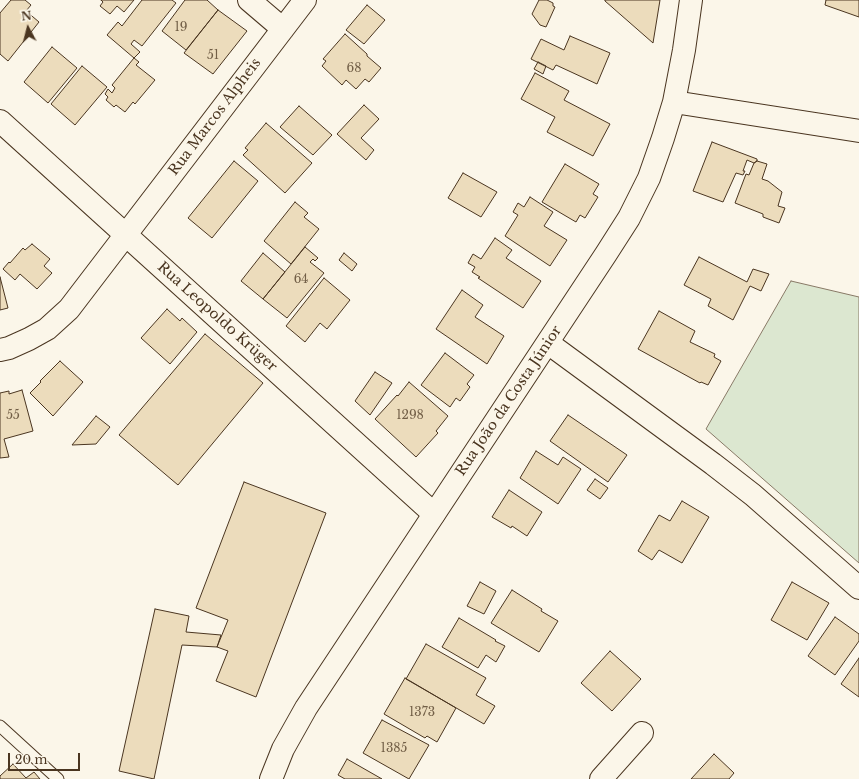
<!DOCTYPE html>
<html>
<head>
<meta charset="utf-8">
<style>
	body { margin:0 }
	#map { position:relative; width:859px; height:779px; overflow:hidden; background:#fbf6e9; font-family:"Libre Baskerville",serif }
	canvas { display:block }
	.north { position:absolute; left:8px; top:8px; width:40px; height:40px; -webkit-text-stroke:3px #fbf6e9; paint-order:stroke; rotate:353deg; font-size:11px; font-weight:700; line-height:16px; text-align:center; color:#4a3520 }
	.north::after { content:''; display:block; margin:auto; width:14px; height:18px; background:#4a3520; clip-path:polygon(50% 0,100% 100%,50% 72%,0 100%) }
	.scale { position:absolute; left:8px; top:753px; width:72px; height:18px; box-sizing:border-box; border:2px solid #4a3520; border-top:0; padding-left:5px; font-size:12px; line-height:14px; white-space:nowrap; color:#4a3520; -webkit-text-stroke:3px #fbf6e9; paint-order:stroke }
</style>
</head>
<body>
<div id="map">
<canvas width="859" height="779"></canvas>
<div class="north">N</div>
<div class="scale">20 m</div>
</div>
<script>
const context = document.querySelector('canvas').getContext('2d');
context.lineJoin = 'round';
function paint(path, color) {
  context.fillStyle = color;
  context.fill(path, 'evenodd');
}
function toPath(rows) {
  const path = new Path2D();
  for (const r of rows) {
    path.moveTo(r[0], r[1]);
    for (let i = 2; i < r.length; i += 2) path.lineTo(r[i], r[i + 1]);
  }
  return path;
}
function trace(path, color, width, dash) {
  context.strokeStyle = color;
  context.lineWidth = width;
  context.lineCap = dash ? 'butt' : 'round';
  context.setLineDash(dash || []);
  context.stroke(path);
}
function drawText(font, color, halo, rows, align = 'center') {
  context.font = font + ' "Libre Baskerville",serif';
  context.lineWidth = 3;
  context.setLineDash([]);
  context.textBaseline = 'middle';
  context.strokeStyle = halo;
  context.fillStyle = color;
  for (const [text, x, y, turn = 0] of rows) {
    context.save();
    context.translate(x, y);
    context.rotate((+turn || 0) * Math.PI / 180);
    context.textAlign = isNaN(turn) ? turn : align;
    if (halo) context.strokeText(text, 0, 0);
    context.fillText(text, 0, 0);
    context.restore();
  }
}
const green = toPath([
	[791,281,859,297,859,563,706,429,791,281]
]);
const building = toPath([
	[11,0,25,0,31,5,26,11,39,22,8,61,0,54,0,13,11,0],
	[101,0,134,0,124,12,117,6,110,14,100,6,103,2,101,0],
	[142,0,172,0,176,3,142,46,134,40,131,44,140,52,134,58,107,35,118,22,122,26,142,0],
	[185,0,207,0,218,10,186,50,162,31,185,0],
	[539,0,547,0,553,3,553,6,555,7,546,27,540,25,532,14,539,0],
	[605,0,660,0,653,43,605,1,605,0],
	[826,0,859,0,859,17,825,5,826,0],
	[367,5,385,20,364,44,346,30,367,5],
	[218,10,247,31,213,74,184,53,218,10],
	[345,34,367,54,367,56,381,68,369,82,365,79,356,89,346,80,342,85,322,66,326,61,323,59,345,34],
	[570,36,610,53,597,84,556,65,553,70,531,59,541,39,564,50,570,36],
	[52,47,77,68,48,103,24,82,52,47],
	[134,58,139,62,136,65,155,80,135,104,133,102,125,112,116,105,114,107,106,100,108,97,105,94,108,89,112,93,115,88,112,85,134,58],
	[538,62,546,66,543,74,534,69,538,62],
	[82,66,107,87,75,125,51,104,82,66],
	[535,73,569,91,564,100,610,124,593,156,547,132,555,117,521,99,535,73],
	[364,105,379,119,361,138,374,150,366,160,337,134,364,105],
	[299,106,332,135,313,155,280,127,299,106],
	[266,123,312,163,285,193,243,155,248,150,245,148,266,123],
	[712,142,757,159,757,161,754,163,747,160,743,171,745,171,743,175,736,173,723,202,693,191,712,142],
	[234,161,258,181,212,238,188,218,234,161],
	[757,161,767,164,762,179,768,181,782,192,778,206,785,208,779,223,763,217,763,214,735,203,746,174,749,175,754,163,757,161],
	[565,164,599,184,593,194,598,197,585,218,580,215,576,222,542,202,565,164],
	[463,173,497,192,481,217,448,198,463,173],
	[530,197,553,212,544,226,567,240,550,266,505,236,518,215,513,212,518,203,524,207,530,197],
	[295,202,308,213,304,217,319,229,291,264,264,241,295,202],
	[495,238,512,250,506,258,541,281,523,308,478,278,480,277,472,272,475,267,468,263,473,254,481,259,495,238],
	[32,244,50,259,44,266,52,273,37,289,20,274,15,280,3,269,9,262,10,263,23,248,25,250,32,244],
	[305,247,318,258,315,261,313,259,310,262,324,273,287,318,263,299,305,247],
	[263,253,285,272,263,299,241,281,263,253],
	[344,253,357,264,352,271,339,260,344,253],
	[699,257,747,282,753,269,769,274,761,291,750,286,733,320,708,306,711,299,684,285,699,257],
	[0,277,8,308,0,310,0,277],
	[324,278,350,300,327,329,320,323,305,342,286,326,324,278],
	[462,290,483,305,475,317,504,336,487,364,436,329,462,290],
	[167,309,180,321,182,318,197,332,170,364,141,338,167,309],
	[659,311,695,331,690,342,715,354,714,357,721,361,708,385,701,382,700,383,638,349,659,311],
	[205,334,263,383,178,485,119,435,205,334],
	[445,353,474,375,467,384,470,387,460,401,456,398,450,407,421,385,445,353],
	[60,361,83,382,53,416,30,393,41,382,40,381,60,361],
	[375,372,392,383,370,415,355,401,375,372],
	[409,382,448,416,436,431,438,433,416,457,375,419,397,395,398,396,409,382],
	[22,390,33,431,4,439,9,457,0,458,0,393,9,391,9,394,22,390],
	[568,415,627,455,608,482,550,441,568,415],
	[96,416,110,427,96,444,72,445,96,416],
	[536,451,558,465,563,457,581,469,558,504,520,478,536,451],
	[595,479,608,488,600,499,587,490,595,479],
	[244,482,326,513,256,697,216,681,228,651,217,647,228,620,196,608,244,482],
	[509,490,542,512,527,536,512,526,511,528,492,517,509,490],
	[682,501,709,517,682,563,659,550,652,560,638,551,659,515,670,521,682,501],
	[480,582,496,591,484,614,467,606,480,582],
	[792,582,829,603,807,640,771,620,792,582],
	[512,590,542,609,541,611,558,621,539,652,491,623,512,590],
	[155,609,189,616,186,632,221,635,217,647,182,645,154,779,119,771,155,609],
	[835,617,859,634,859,641,835,675,808,656,835,617],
	[459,618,496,640,495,641,505,646,496,662,486,655,478,668,442,647,459,618],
	[426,644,486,678,476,695,495,706,484,724,406,679,426,644],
	[610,651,641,679,612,711,581,683,610,651],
	[859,658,859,697,841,684,859,658],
	[405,678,456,708,437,742,427,736,425,738,384,714,405,678],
	[382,720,429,745,409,779,363,753,382,720],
	[714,754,734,773,729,779,691,779,714,754],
	[347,759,382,779,345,779,338,775,347,759],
	[13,764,26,778,34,772,40,779,0,779,0,776,13,764]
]);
const lane = toPath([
	[0,726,58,779]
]);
const street = toPath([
	[249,0,283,29],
	[0,121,434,514],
	[548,343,713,464,753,495,859,588],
	[0,350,9,348,29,339,47,329,69,309,305,0],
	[601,779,642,733]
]);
const secondary = toPath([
	[674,102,859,131],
	[271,779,283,749,306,708,606,254,629,218,649,178,663,138,674,102,684,50,691,0]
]);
const numberNames = [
	["19",181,28],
	["51",213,56],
	["68",354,69],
	["64",301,280],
	["55",13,416],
	["1298",410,416],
	["1373",422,713],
	["1385",394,749]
];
const streetNames = [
	["Rua Marcos Alpheis",215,117,-53],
	["Rua Leopoldo Krüger",217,317,42],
	["Rua João da Costa Júnior",509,401,-56]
];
paint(green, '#dce7d0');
trace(green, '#887966', 1);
paint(building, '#ecdcbc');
trace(building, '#4a3520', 1);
trace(lane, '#4a3520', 13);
trace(street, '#4a3520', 24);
trace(secondary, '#4a3520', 24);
trace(lane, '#fbf6e9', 11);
trace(street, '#fbf6e9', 22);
trace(secondary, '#fbf6e9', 22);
drawText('12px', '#725f47', null, numberNames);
drawText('14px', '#4a3520', '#fbf6e9', streetNames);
</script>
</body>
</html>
